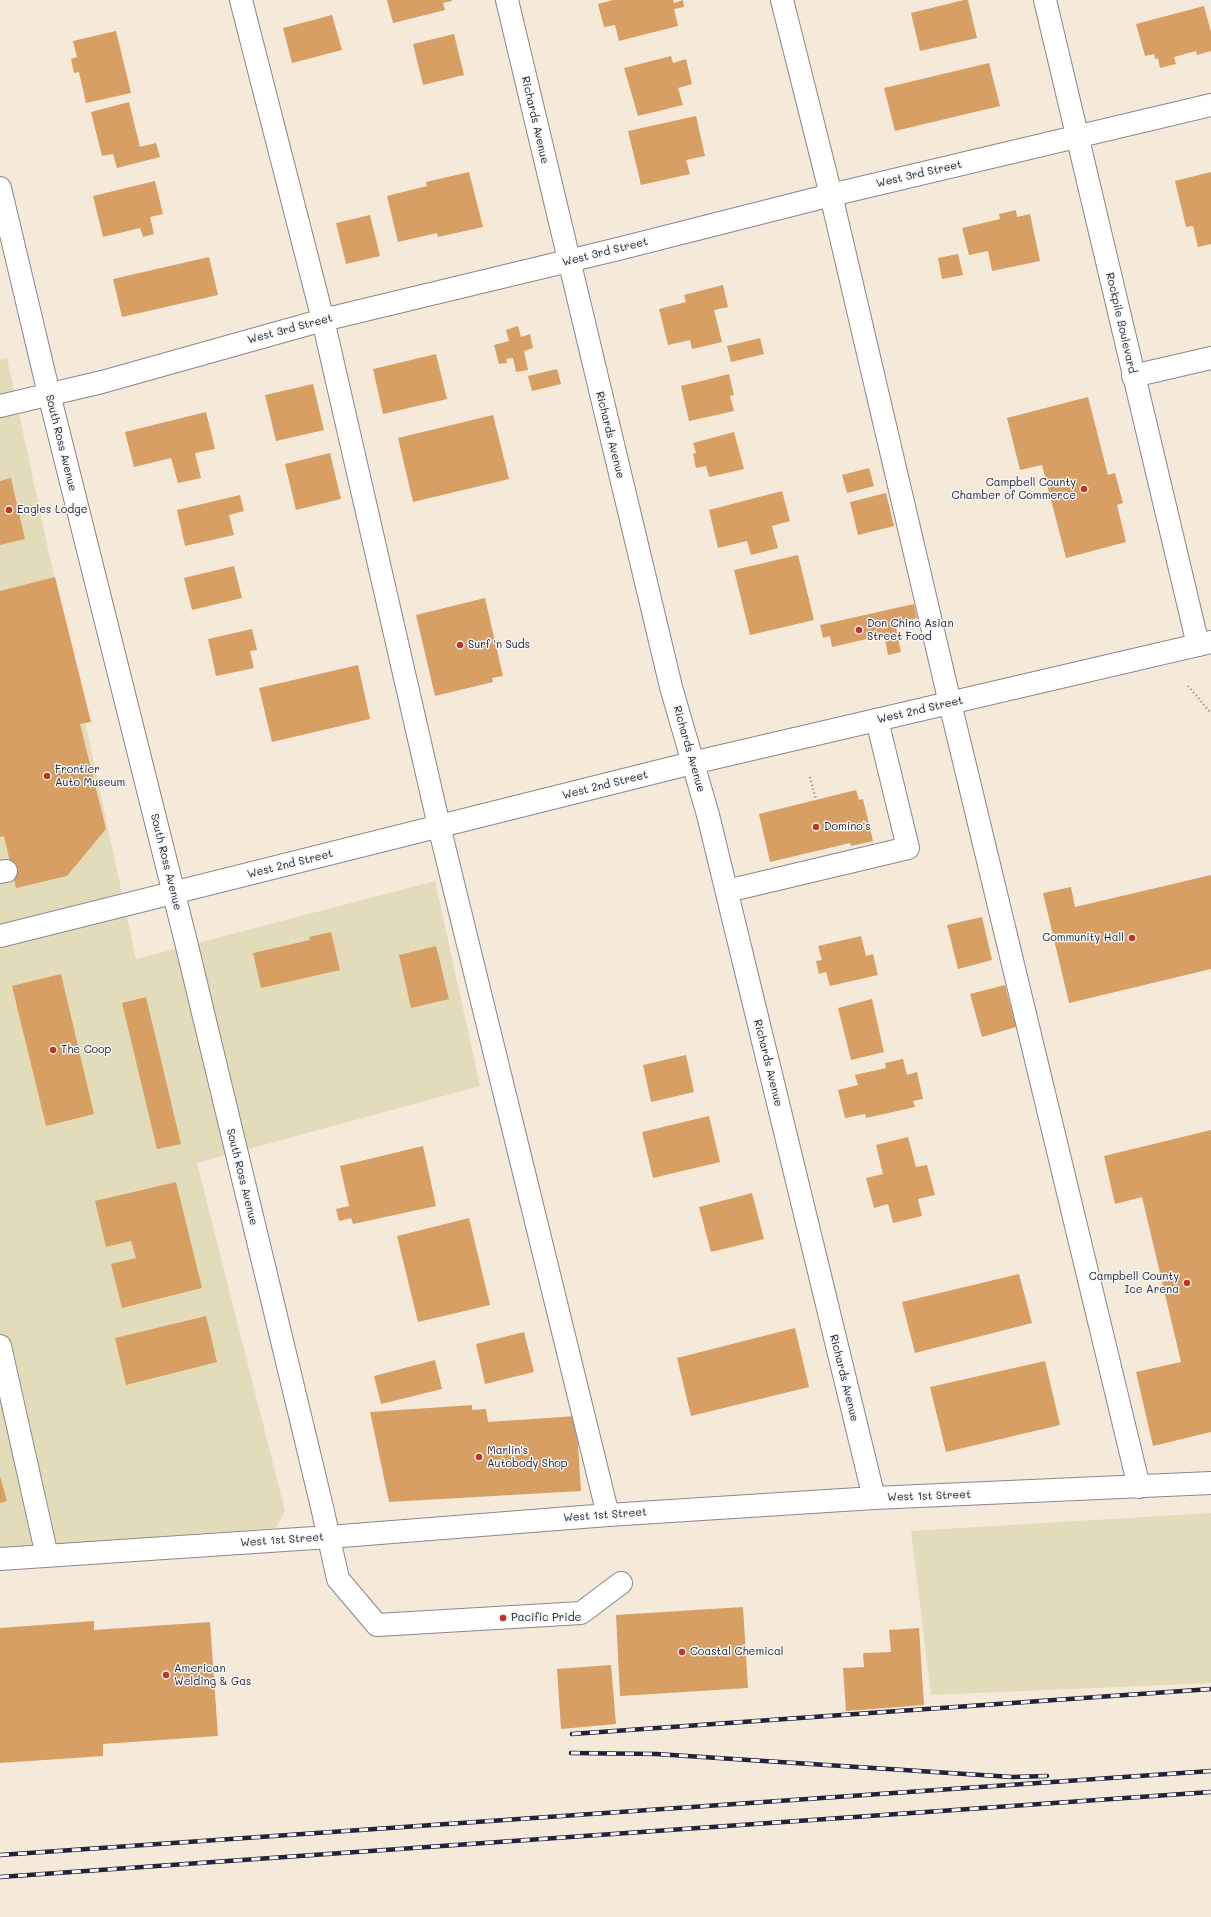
<!DOCTYPE html>
<html>
<head>
<meta charset="utf-8">
<style>
	body { margin:0 }
	canvas { display:block; background:#f5e9d9 }
</style>
</head>
<body>
<canvas width="1211" height="1917"></canvas>
<script>
const context = document.querySelector('canvas').getContext('2d');
context.lineJoin = 'round';
function paint(path, color) {
  context.fillStyle = color;
  context.fill(path, 'evenodd');
}
function toPath(rows) {
  const path = new Path2D();
  for (const r of rows) {
    path.moveTo(r[0], r[1]);
    for (let i = 2; i < r.length; i += 2) path.lineTo(r[i], r[i + 1]);
  }
  return path;
}
function trace(path, color, width, dash) {
  context.strokeStyle = color;
  context.lineWidth = width;
  context.lineCap = dash ? 'butt' : 'round';
  context.setLineDash(dash || []);
  context.stroke(path);
}
function drawText(font, color, halo, rows, align = 'center') {
  context.font = font + ' Mali,sans-serif';
  context.lineWidth = 3;
  context.setLineDash([]);
  context.textBaseline = 'middle';
  context.strokeStyle = halo;
  context.fillStyle = color;
  for (const [text, x, y, turn = 0] of rows) {
    context.save();
    context.translate(x, y);
    context.rotate((+turn || 0) * Math.PI / 180);
    context.textAlign = isNaN(turn) ? turn : align;
    if (halo) context.strokeText(text, 0, 0);
    context.fillText(text, 0, 0);
    context.restore();
  }
}
const built = toPath([
	[7,358,136,959,435,881,480,1086,197,1163,285,1511,276,1528,0,1548,0,360],
	[1211,1513,1211,1683,931,1695,911,1531]
]);
const building = toPath([
	[387,0,452,0,452,1,443,3,445,10,393,23],
	[613,0,673,0,674,3,683,0,684,7,674,9,678,26,619,41,615,25,604,27,598,4],
	[964,0,968,0,977,38,920,51,911,13],
	[1204,6,1211,32,1211,51,1197,55,1196,51,1174,57,1176,64,1160,68,1158,58,1155,59,1154,54,1145,56,1136,24],
	[332,15,342,50,292,63,283,28],
	[116,31,131,93,86,103,79,72,74,73,71,59,77,57,73,41],
	[454,34,464,75,423,85,413,44],
	[671,56,673,63,686,59,692,84,678,88,683,105,638,116,624,68],
	[989,63,1000,106,895,131,884,88],
	[129,102,140,147,156,143,160,157,117,168,113,154,102,156,91,112],
	[696,116,705,156,686,160,690,174,641,185,628,131],
	[469,172,483,227,438,237,437,233,398,242,387,196,427,186,426,182],
	[1211,172,1211,244,1198,247,1193,226,1186,227,1175,181],
	[155,181,163,214,150,217,154,234,143,237,140,228,103,237,93,196],
	[1016,210,1017,217,1030,214,1040,261,992,271,988,251,969,255,962,228,1000,219,999,214],
	[370,215,380,256,346,264,336,223],
	[958,254,963,275,942,279,938,258],
	[209,257,218,295,122,317,113,279],
	[723,285,728,307,714,310,722,342,692,349,690,340,668,345,659,309,686,302,684,295],
	[518,326,521,337,530,334,533,348,524,351,528,370,516,372,513,358,506,359,507,363,499,364,494,345,509,341,506,330],
	[760,338,764,354,731,362,727,346],
	[436,354,447,399,383,414,373,369],
	[557,369,561,384,532,391,528,376],
	[729,374,734,395,730,396,734,411,689,421,681,386],
	[313,384,324,430,276,441,265,395],
	[1088,397,1108,475,1115,473,1123,503,1117,505,1126,542,1066,558,1042,465,1020,470,1007,418],
	[206,412,215,449,195,453,201,478,178,483,171,458,134,467,125,432],
	[493,415,509,479,413,502,398,438],
	[734,432,744,469,709,477,706,466,696,468,693,454,696,453,693,443],
	[330,453,341,499,296,510,285,464],
	[869,468,874,486,847,493,842,475],
	[11,478,25,539,0,545,0,481],
	[782,491,790,521,772,526,778,548,751,555,747,541,718,548,709,510],
	[886,493,894,526,858,535,850,502],
	[240,495,244,511,229,515,234,535,185,546,177,510],
	[798,555,814,620,750,635,734,570],
	[234,566,242,598,192,610,184,578],
	[55,577,91,722,80,724,106,829,67,876,16,888,4,836,0,837,0,591],
	[485,598,503,676,492,678,493,682,435,696,416,615],
	[914,604,917,618,895,623,901,652,888,655,884,635,832,647,830,636,823,638,820,625],
	[252,629,257,650,250,651,254,668,216,676,208,639],
	[358,665,370,719,272,742,259,688],
	[856,790,859,800,863,799,873,841,851,846,850,843,770,862,759,814],
	[1211,875,1211,969,1069,1003,1043,893,1071,887,1075,907],
	[982,917,992,960,958,969,947,925],
	[331,932,340,970,261,988,253,953,310,940,309,937],
	[861,936,866,956,873,954,878,975,830,986,826,972,819,974,816,961,822,960,818,946],
	[436,946,449,999,411,1008,399,955],
	[61,974,94,1114,46,1126,12,986],
	[1005,985,1016,1027,982,1037,970,994],
	[146,997,181,1144,157,1149,122,1003],
	[872,999,884,1052,851,1060,838,1008],
	[686,1055,694,1092,651,1102,643,1065],
	[903,1059,907,1075,917,1072,923,1099,913,1101,915,1107,866,1118,865,1114,845,1118,838,1090,858,1085,855,1075,886,1068,885,1063],
	[709,1116,720,1162,653,1178,642,1132],
	[1211,1130,1211,1432,1153,1446,1136,1372,1181,1362,1142,1197,1115,1204,1104,1156],
	[908,1137,916,1167,927,1165,935,1195,918,1199,922,1216,893,1223,888,1204,874,1208,866,1178,883,1174,876,1145],
	[423,1146,436,1206,353,1224,351,1218,339,1221,336,1209,349,1206,340,1166],
	[176,1182,202,1288,122,1308,111,1264,136,1258,131,1241,106,1247,95,1201],
	[752,1193,764,1239,711,1252,699,1207],
	[469,1218,490,1305,418,1322,397,1236],
	[1019,1274,1032,1323,915,1353,902,1302],
	[206,1316,217,1362,126,1385,115,1338],
	[795,1328,809,1387,691,1416,677,1358],
	[524,1332,534,1372,485,1384,476,1344],
	[435,1360,442,1389,381,1404,374,1376],
	[1045,1361,1060,1425,946,1452,930,1387],
	[472,1405,472,1410,486,1409,488,1422,576,1416,581,1491,389,1502,370,1412],
	[0,1476,7,1501,0,1503],
	[743,1607,748,1688,620,1696,616,1615],
	[94,1621,94,1630,210,1622,218,1736,103,1744,103,1756,0,1763,0,1628],
	[919,1628,924,1705,846,1711,843,1668,864,1667,863,1653,891,1652,889,1630],
	[611,1665,616,1724,561,1729,557,1669]
]);
const path = toPath([
	[1188,686,1211,713],
	[810,777,816,800]
]);
const minor = toPath([
	[241,0,323,320,439,826,608,1515],
	[507,0,671,687,708,815,874,1498],
	[782,0,831,195,950,703,1139,1487],
	[1045,0,1198,645],
	[0,188,49,394,186,942,322,1507,338,1579,377,1625,581,1613,621,1583],
	[1133,376,1211,358],
	[0,406,102,382,323,320,618,249,831,195,1211,105],
	[0,872,6,871],
	[727,891,908,848,877,720],
	[0,1346,47,1556],
	[0,1559,329,1537,608,1515,874,1498,1211,1483]
]);
const major = toPath([
	[0,936,692,763,1211,642]
]);
const rail = toPath([
	[572,1734,1211,1689],
	[571,1753,656,1754,1012,1777,1047,1776],
	[0,1855,1211,1771],
	[0,1877,1211,1792]
]);
const markers = [
	[1084,489,4,"#c8321e"],
	[9,510,4,"#c8321e"],
	[859,630,4,"#c8321e"],
	[460,645,4,"#c8321e"],
	[47,776,4,"#c8321e"],
	[816,827,4,"#c8321e"],
	[1132,938,4,"#c8321e"],
	[53,1050,4,"#c8321e"],
	[1187,1283,4,"#c8321e"],
	[479,1457,4,"#c8321e"],
	[503,1618,4,"#c8321e"],
	[682,1652,4,"#c8321e"],
	[166,1675,4,"#c8321e"]
];
const streetNames = [
	["Richards Avenue",535,120,77],
	["West 3rd Street",919,174,-13],
	["West 3rd Street",605,252,-14],
	["Rockpile Boulevard",1121,323,77],
	["West 3rd Street",290,329,-15],
	["Richards Avenue",610,435,76],
	["South Ross Avenue",61,443,76],
	["West 2nd Street",920,710,-13],
	["Richards Avenue",689,749,74],
	["West 2nd Street",605,785,-14],
	["South Ross Avenue",166,862,76],
	["West 2nd Street",290,864,-14],
	["Richards Avenue",768,1063,76],
	["South Ross Avenue",242,1177,76],
	["Richards Avenue",844,1378,76],
	["West 1st Street",929,1496,-2],
	["West 1st Street",605,1515,-4],
	["West 1st Street",282,1540,-4]
];
const poiNames = [
	["Campbell County",1076,483,"right"],
	["Chamber of Commerce",1076,496,"right"],
	["Eagles Lodge",17,510],
	["Don Chino Asian",867,624],
	["Street Food",867,637],
	["Surf 'n Suds",468,645],
	["Frontier",55,770],
	["Auto Museum",55,783],
	["Domino's",824,827],
	["Community Hall",1124,938,"right"],
	["The Coop",61,1050],
	["Campbell County",1179,1277,"right"],
	["Ice Arena",1179,1290,"right"],
	["Marlin's",487,1451],
	["Autobody Shop",487,1464],
	["Pacific Pride",511,1618],
	["Coastal Chemical",690,1652],
	["American",174,1669],
	["Welding & Gas",174,1682]
];
paint(built, '#e2dcba');
paint(building, '#d89f65');
trace(minor, '#8c868a', 24);
trace(major, '#8c868a', 24);
trace(path, '#8c868a', 2.5, [1, 3]);
trace(minor, '#fff', 22);
trace(major, '#fff', 22);
trace(rail, '#22223b', 4.5);
trace(rail, '#f6f6f2', 3, [9]);
for (const [x, y, r, color] of markers) {
  const dot = new Path2D();
  dot.arc(x, y, r, 0, 2 * Math.PI);
  context.fillStyle = color;
  context.fill(dot);
  trace(dot, '#f6f6f2', 1.5);
}
drawText('11px', '#22223b', '#f6f6f2', streetNames);
drawText('11px', '#22223b', '#f6f6f2', poiNames, 'left');
</script>
</body>
</html>
